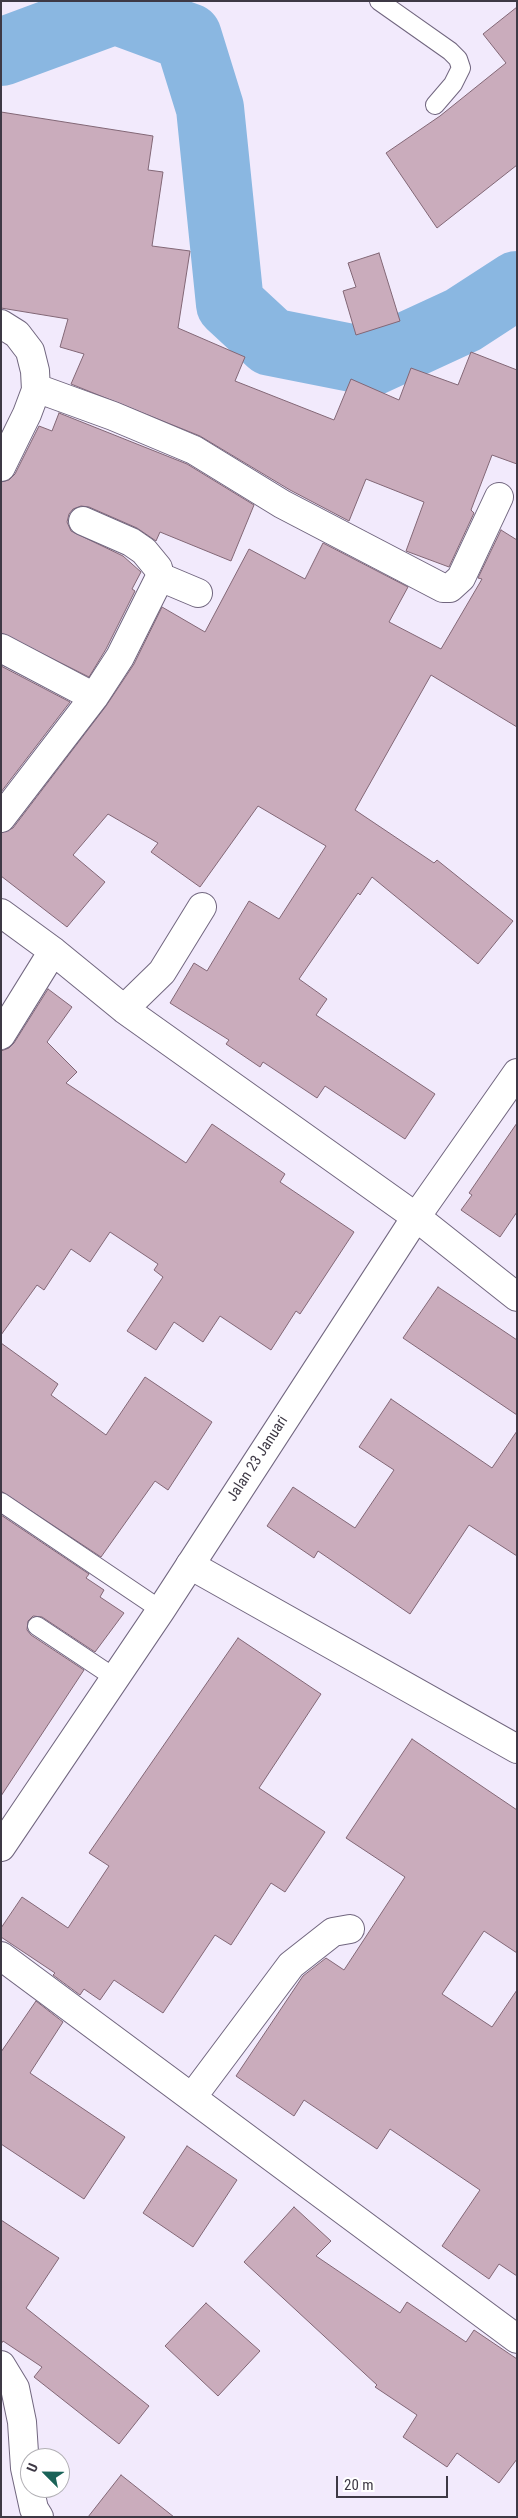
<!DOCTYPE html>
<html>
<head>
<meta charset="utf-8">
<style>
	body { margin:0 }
	#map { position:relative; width:518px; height:2518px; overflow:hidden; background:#f2eafc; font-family:"Roboto Condensed",sans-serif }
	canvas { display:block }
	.frame { position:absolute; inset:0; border:2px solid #3e3945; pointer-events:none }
	.north { position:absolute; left:20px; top:2448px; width:50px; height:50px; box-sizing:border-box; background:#fff; border:1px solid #b2b0b5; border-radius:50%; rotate:293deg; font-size:14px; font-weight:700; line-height:20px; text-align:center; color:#3e3945 }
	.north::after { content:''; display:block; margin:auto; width:18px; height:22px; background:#1a6358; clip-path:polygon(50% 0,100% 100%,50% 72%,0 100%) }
	.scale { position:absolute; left:336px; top:2476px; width:112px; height:22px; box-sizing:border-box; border:2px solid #3e3945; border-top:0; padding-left:6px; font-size:15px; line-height:18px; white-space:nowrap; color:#3e3945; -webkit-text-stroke:4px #fff; paint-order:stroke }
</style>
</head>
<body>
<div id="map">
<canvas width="518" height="2518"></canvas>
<div class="frame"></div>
<div class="north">U</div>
<div class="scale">20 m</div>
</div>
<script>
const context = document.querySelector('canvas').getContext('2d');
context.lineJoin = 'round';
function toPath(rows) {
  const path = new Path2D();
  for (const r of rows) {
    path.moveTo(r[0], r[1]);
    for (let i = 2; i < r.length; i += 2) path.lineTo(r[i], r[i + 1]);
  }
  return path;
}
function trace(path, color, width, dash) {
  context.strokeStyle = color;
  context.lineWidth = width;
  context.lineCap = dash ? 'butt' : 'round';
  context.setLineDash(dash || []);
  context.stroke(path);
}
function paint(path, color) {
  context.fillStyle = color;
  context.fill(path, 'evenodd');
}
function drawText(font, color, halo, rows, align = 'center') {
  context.font = font + ' "Roboto Condensed",sans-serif';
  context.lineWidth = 4;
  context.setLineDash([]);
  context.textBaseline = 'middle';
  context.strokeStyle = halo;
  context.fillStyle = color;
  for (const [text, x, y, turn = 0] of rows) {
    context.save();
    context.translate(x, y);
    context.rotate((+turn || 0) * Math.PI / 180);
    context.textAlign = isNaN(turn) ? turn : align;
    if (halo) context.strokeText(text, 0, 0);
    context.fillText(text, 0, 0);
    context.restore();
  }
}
const river = toPath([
	[1,52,115,10,188,37,210,108,230,304,271,342,372,362,463,320,517,285]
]);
const building = toPath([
	[517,7,517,165,437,228,386,153,440,116,506,63,483,34,517,7],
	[1,112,153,136,148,170,163,172,152,246,190,251,178,328,245,357,235,381,334,420,351,379,399,400,411,368,458,385,471,352,517,370,517,464,492,455,471,510,474,513,449,567,406,551,424,502,366,479,349,521,290,490,200,436,71,384,84,354,60,347,68,319,1,308,1,112],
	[379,253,400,321,356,335,343,291,356,287,348,263,379,253],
	[59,413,187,464,254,505,231,561,160,532,156,541,137,528,89,507,81,506,73,509,69,514,67,522,71,531,123,556,141,572,132,589,135,591,106,649,89,677,1,633,1,482,9,480,15,474,39,426,52,431,59,413],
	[501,530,517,540,517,727,431,675,355,810,434,863,437,860,513,921,478,964,372,877,360,895,358,893,299,979,327,999,316,1015,435,1094,405,1139,325,1086,317,1098,263,1062,260,1067,226,1044,229,1040,170,1003,194,963,207,971,249,901,279,919,326,846,258,806,200,887,151,852,158,843,108,814,73,855,105,882,67,927,1,876,1,833,13,828,106,706,134,664,162,607,205,632,249,549,305,579,323,543,408,587,389,622,441,649,482,579,478,578,501,530],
	[1,666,70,702,1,792,1,666],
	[48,989,72,1007,47,1042,77,1072,66,1083,186,1163,212,1124,285,1174,280,1182,354,1232,300,1314,296,1311,271,1350,220,1316,203,1342,174,1322,156,1350,127,1331,163,1277,154,1270,158,1264,110,1232,90,1262,71,1249,44,1290,37,1285,1,1335,1,1051,9,1048,14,1043,48,989],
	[517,1123,517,1212,500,1237,461,1210,472,1195,469,1193,517,1123],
	[438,1287,517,1340,517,1415,403,1338,438,1287],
	[1,1343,58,1384,51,1395,106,1435,145,1377,212,1422,168,1490,155,1481,101,1557,1,1491,1,1343],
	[391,1399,492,1468,517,1431,517,1556,469,1525,410,1614,318,1551,314,1558,267,1526,293,1487,355,1528,394,1470,359,1447,391,1399],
	[1,1515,89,1574,86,1578,104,1590,100,1597,124,1613,95,1652,42,1617,33,1616,28,1621,27,1630,31,1635,84,1670,1,1796,1,1515],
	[238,1638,321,1694,259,1788,325,1832,285,1892,271,1883,231,1945,215,1935,163,2013,114,1980,100,2000,84,1989,80,1995,53,1975,55,1973,1,1937,1,1928,22,1897,68,1928,109,1866,89,1853,238,1638],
	[412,1739,517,1810,517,1953,484,1931,442,1994,492,2027,517,1990,517,2276,499,2264,489,2279,442,2246,480,2190,390,2129,377,2149,304,2100,294,2116,236,2076,303,1976,326,1958,344,1970,405,1877,346,1838,412,1739],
	[36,2001,63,2022,30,2073,125,2137,84,2199,1,2144,1,2052,36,2001],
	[187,2146,237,2180,193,2247,143,2213,187,2146],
	[294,2207,331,2241,316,2256,400,2313,407,2302,466,2342,474,2330,517,2359,517,2459,499,2483,457,2453,447,2467,403,2437,417,2415,375,2387,377,2385,244,2262,294,2207],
	[1,2220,59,2258,26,2308,149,2406,119,2444,34,2377,42,2367,3,2341,1,2344,1,2220],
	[206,2303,260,2351,218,2396,165,2346,206,2303],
	[121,2475,174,2517,88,2517,121,2475]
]);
const service = toPath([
	[379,1,450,51,458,59,461,68,453,84,435,105],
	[1,1502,161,1610],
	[37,1626,115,1678]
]);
const minor = toPath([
	[1,324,17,334,30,351,35,371,36,390,27,414,1,467],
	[36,388,113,416,194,450,282,504,443,588,450,588,461,578,499,497],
	[83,521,131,542,144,551,158,568,160,577],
	[1,648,94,697],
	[1,818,94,697,120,657,160,577,198,593],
	[1,913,53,951,124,1009,416,1217,517,1297],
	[124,1009,162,972,202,907],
	[1,1035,53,951],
	[190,1565,517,1749],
	[1,1956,517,2339],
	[193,2096,291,1965,333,1932,350,1929],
	[1,2365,15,2388,22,2422,25,2468,34,2509,39,2517]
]);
const tertiary = toPath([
	[1,1847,161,1610,416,1217,517,1073]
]);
const streetNames = [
	["Jalan 23 Januari",258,1459,-57]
];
trace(river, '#8ab7e1', 68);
paint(building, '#caacbc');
trace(building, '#826776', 1);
trace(service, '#71667f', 20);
trace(minor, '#71667f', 30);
trace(tertiary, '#71667f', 30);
trace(service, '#fff', 18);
trace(minor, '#fff', 28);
trace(tertiary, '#fff', 28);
drawText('15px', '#3e3945', '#fff', streetNames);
</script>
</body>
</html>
